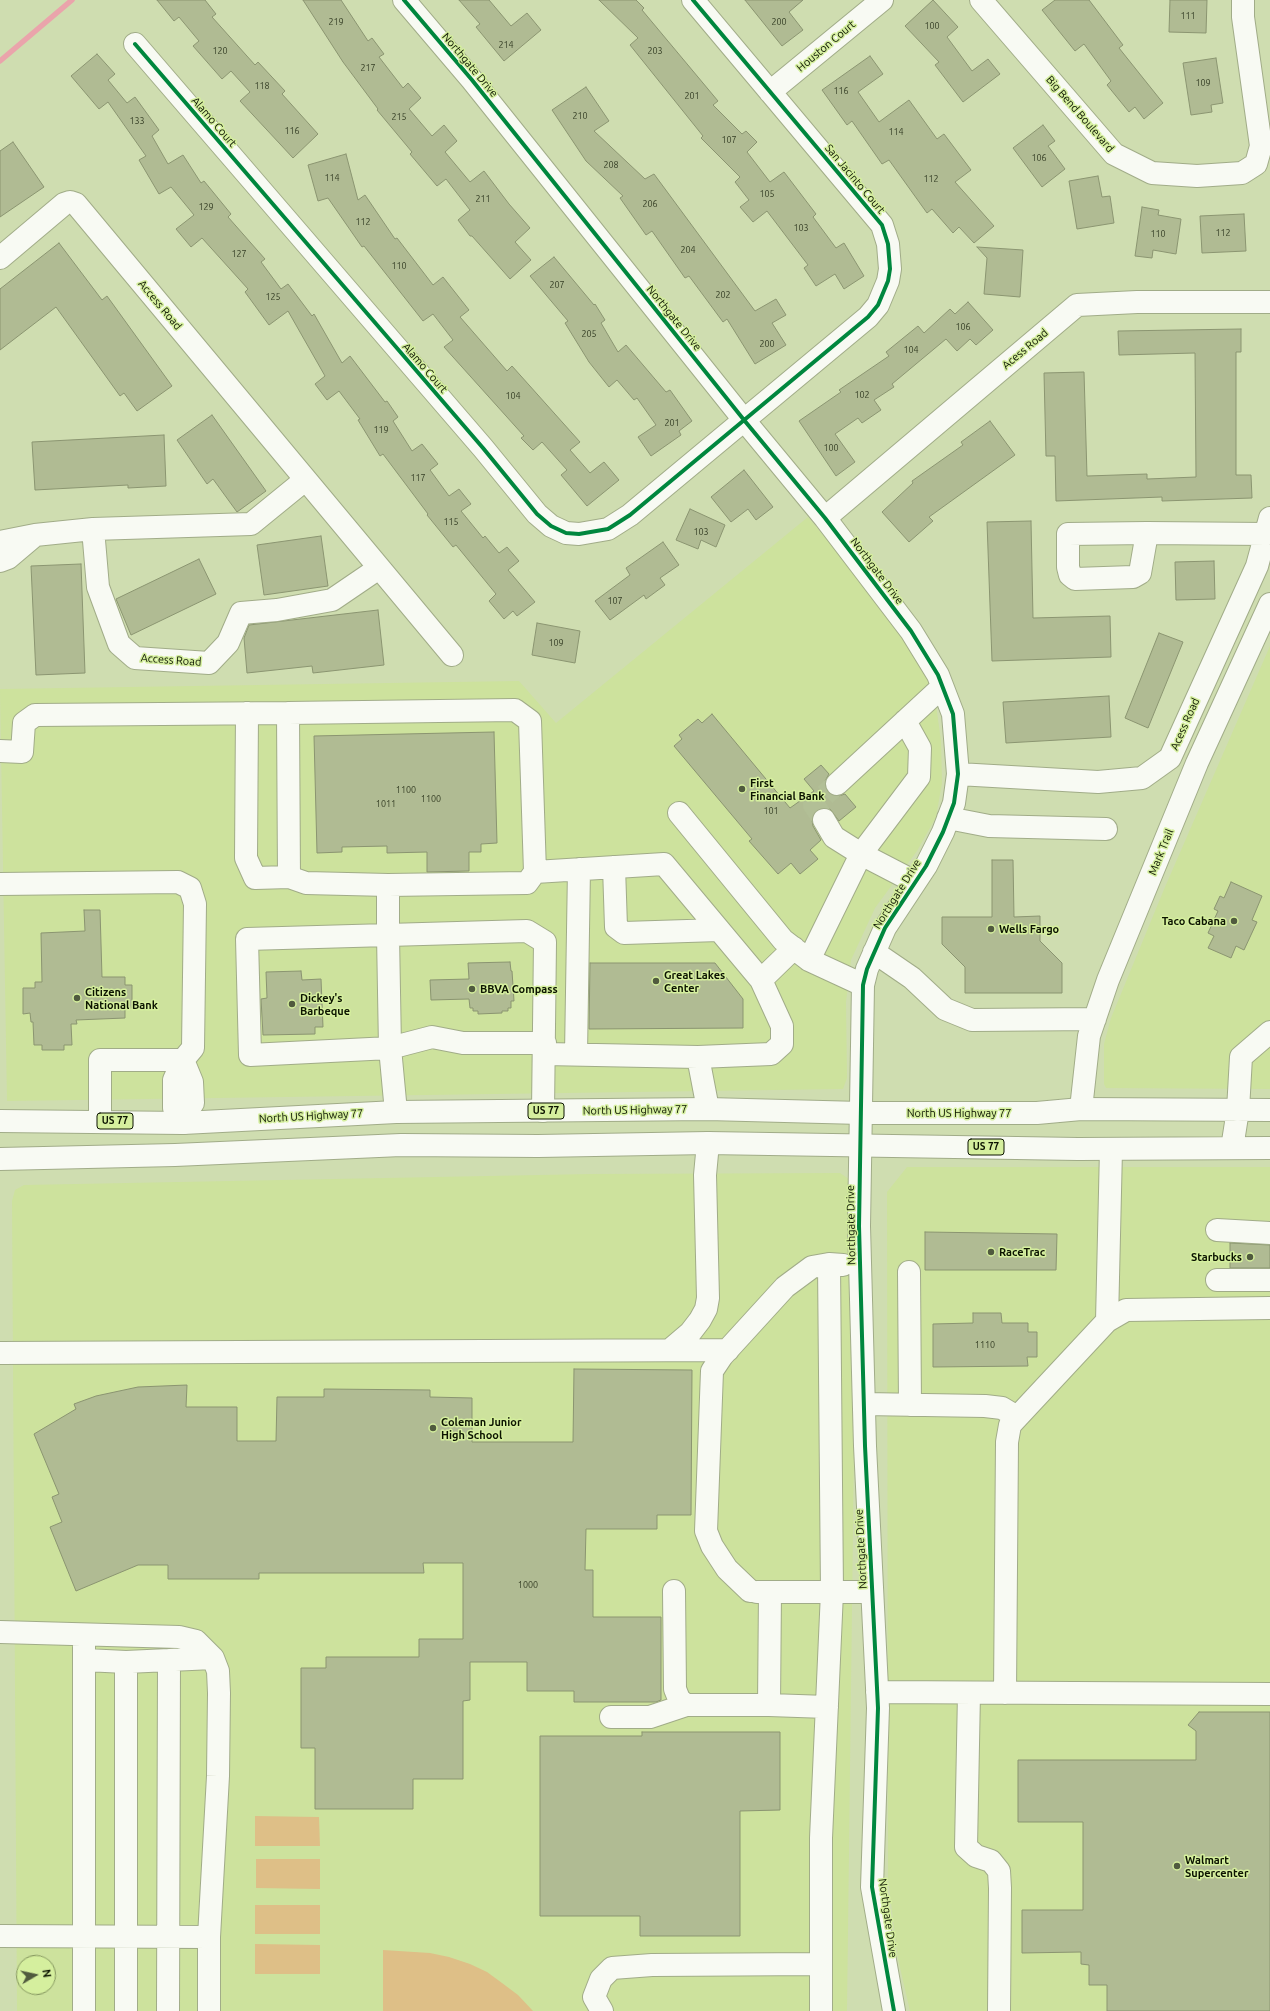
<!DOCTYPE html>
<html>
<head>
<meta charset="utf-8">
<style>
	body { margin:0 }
	#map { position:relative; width:1270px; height:2011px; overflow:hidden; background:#cfddb0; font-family:Ubuntu,sans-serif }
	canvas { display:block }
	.north { position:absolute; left:16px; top:1955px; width:40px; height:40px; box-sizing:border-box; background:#d5ef9e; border:1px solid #85975f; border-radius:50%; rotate:81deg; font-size:11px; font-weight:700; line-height:16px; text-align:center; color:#0c1400 }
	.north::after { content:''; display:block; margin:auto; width:14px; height:18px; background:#505a3e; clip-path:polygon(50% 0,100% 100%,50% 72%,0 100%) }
</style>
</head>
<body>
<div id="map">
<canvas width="1270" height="2011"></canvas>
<div class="north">N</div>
</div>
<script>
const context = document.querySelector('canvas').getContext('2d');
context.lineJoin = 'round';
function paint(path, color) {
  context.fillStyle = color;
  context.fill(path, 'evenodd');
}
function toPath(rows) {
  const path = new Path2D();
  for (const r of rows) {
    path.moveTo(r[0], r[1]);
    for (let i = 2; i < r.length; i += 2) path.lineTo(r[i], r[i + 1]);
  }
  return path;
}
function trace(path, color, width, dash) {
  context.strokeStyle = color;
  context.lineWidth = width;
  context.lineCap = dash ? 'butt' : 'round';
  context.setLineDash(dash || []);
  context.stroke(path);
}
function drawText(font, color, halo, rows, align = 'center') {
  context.font = font + ' Ubuntu,sans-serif';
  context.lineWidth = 3;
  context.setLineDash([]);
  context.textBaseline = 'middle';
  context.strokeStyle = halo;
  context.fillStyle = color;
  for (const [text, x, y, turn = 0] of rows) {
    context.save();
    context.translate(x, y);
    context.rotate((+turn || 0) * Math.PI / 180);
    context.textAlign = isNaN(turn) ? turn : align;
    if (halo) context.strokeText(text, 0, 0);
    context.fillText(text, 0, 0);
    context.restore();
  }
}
const built = toPath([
	[808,517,900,628,923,666,936,705,941,741,942,783,936,817,917,851,875,908,851,960,846,1002,847,1078,843,1089,7,1101,0,689,519,681,556,723],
	[1270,646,1270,1089,1106,1088,1104,1084,1104,1044,1111,1018,1165,887],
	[907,1167,1270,1167,1270,2011,910,2011,898,1959,888,1879,887,1192],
	[840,1173,855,1183,857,1203,847,2011,17,2011,12,1201,15,1190,24,1185,591,1174],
	[24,1963,48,1963,48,1987,24,1987]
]);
const green = toPath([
	[255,1816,319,1817,320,1846,255,1846],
	[256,1859,320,1859,320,1889,256,1888],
	[255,1905,320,1905,320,1934,255,1934],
	[255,1944,320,1945,320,1974,255,1974],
	[383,1950,430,1953,449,1957,470,1964,487,1972,502,1983,518,1995,533,2011,383,2011]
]);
const stream = toPath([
	[0,61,72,0]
]);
const building = toPath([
	[157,0,205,0,216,14,212,17,255,65,258,62,285,91,282,94,318,134,293,158,240,101,250,92,231,71,222,79,193,46,199,41,179,17,174,21,157,0],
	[303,0,341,0,368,41,372,38,384,54,379,57,403,88,408,83,421,98,409,109,432,136,444,125,457,141,445,152,470,182,484,171,509,204,530,228,515,242,531,260,510,279,472,236,470,236,458,220,470,210,446,179,437,186,410,154,412,152,377,110,378,109,343,62,303,0],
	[459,0,489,0,511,26,527,13,541,30,504,61,476,27,480,24,459,0],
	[599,0,636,0,644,8,642,10,718,101,713,105,742,134,746,131,757,142,747,152,770,182,784,172,816,214,813,217,836,248,844,243,864,276,844,289,835,274,816,286,804,268,808,265,767,211,753,222,740,207,749,200,735,182,740,177,701,138,703,136,630,45,638,38,599,0],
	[745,0,803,0,789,12,803,30,782,46,745,0],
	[933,0,958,27,947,37,972,71,988,59,1000,74,963,102,935,65,939,62,905,26,933,0],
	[1055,0,1089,0,1123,45,1119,48,1163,103,1144,119,1135,107,1129,112,1107,85,1111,81,1084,44,1075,51,1042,10,1055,0],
	[1170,0,1207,0,1206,33,1169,32,1170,0],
	[97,54,115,74,108,80,127,103,135,97,159,130,152,136,168,164,183,155,201,183,204,181,231,214,228,217,265,259,261,262,281,289,288,284,312,316,314,314,342,363,350,356,385,402,387,401,398,417,393,421,412,451,422,444,438,464,430,470,449,496,459,489,471,504,461,511,483,538,485,536,499,553,507,547,519,561,508,570,535,602,517,616,513,611,504,619,489,601,496,594,456,545,453,547,427,515,428,514,383,454,380,456,358,420,360,419,339,391,327,400,315,384,325,376,288,311,269,325,245,292,248,289,202,238,191,247,176,229,194,215,171,187,159,194,139,160,146,156,108,102,99,109,71,76,97,54],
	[870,56,883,74,858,92,879,122,909,100,937,139,944,134,971,170,955,182,994,226,974,243,959,227,953,233,932,209,927,213,889,160,882,164,852,121,847,125,822,90,870,56],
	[1216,58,1223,103,1211,105,1212,112,1191,115,1183,63,1216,58],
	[586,87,609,121,594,131,645,179,654,174,755,311,776,299,786,315,772,323,786,345,755,364,727,319,723,322,689,276,685,278,652,231,646,235,620,198,623,196,586,161,552,110,586,87],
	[1043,125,1055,141,1048,146,1065,169,1042,187,1013,148,1043,125],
	[13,142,44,187,0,217,0,151,13,142],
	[346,154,358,200,365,195,395,239,397,238,433,285,443,277,469,310,460,317,507,371,512,366,580,442,570,450,590,473,604,462,619,480,587,506,561,475,567,470,542,442,533,450,521,438,524,436,444,347,453,340,433,314,423,321,364,246,362,247,328,198,318,201,308,165,346,154],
	[1098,176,1102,197,1110,196,1114,223,1077,229,1069,181,1098,176],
	[1142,207,1159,210,1158,215,1181,219,1176,254,1153,250,1152,258,1135,256,1142,207],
	[1244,214,1246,251,1202,253,1200,216,1244,214],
	[59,243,102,300,107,296,172,386,137,411,124,393,120,396,56,307,0,350,0,289,59,243],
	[977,247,1023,250,1020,297,984,294,987,258,977,247],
	[554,257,594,305,595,304,605,320,601,323,618,352,626,345,666,392,670,390,692,421,679,431,681,435,651,456,638,437,656,425,637,398,634,400,617,380,609,387,589,362,565,323,568,321,530,276,554,257],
	[968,302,993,330,976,345,970,339,957,351,946,339,892,384,894,387,874,400,881,410,862,423,858,418,835,434,855,462,836,476,799,421,841,392,839,390,889,356,886,352,918,326,924,333,950,309,955,314,968,302],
	[1241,329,1241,352,1236,352,1236,475,1251,475,1252,498,1162,501,1162,497,1056,501,1055,456,1046,456,1044,373,1084,372,1087,476,1147,474,1147,479,1196,477,1195,353,1119,355,1118,331,1241,329],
	[212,415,266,491,237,512,213,479,207,484,177,440,212,415],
	[990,421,1015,455,929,517,933,521,909,542,882,512,913,483,912,481,963,445,961,442,990,421],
	[164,435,166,486,128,488,128,485,35,490,32,442,164,435],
	[744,470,773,507,756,520,748,509,731,522,711,497,744,470],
	[690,509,725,525,716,547,701,540,698,549,676,540,690,509],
	[1031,521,1033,618,1110,616,1111,657,992,661,987,522,1031,521],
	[321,536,328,586,264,595,257,545,321,536],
	[663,542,679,565,660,578,665,585,646,599,644,595,610,620,595,601,630,575,626,568,663,542],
	[199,559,216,594,131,635,116,599,199,559],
	[1214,561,1215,599,1176,600,1175,562,1214,561],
	[81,564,85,673,36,675,31,566,81,564],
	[378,610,384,665,313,673,312,666,247,673,244,638,249,625,378,610],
	[537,623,580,631,575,663,532,655,537,623],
	[1159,633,1183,642,1148,728,1125,718,1159,633],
	[1109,696,1111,737,1006,743,1003,702,1109,696],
	[712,714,790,808,814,791,804,779,821,765,829,774,825,781,825,787,828,792,834,796,839,796,845,794,856,807,839,821,830,809,824,808,818,809,813,814,812,820,813,826,821,840,810,850,818,859,800,874,791,863,778,874,749,841,752,839,674,746,682,739,679,735,698,719,702,723,712,714],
	[494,732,497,843,481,844,481,852,469,852,469,871,427,872,427,852,387,853,387,846,342,847,342,852,317,853,314,736,494,732],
	[992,860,1013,860,1014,917,1040,916,1040,941,1062,963,1062,993,965,993,965,967,942,944,942,917,992,917,992,860],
	[1231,882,1262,896,1252,920,1257,922,1244,950,1236,946,1231,958,1208,948,1214,936,1208,933,1218,911,1214,909,1220,896,1224,898,1231,882],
	[84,910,100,910,102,977,125,977,125,985,132,985,132,1008,125,1008,125,1018,76,1020,77,1024,71,1024,72,1045,64,1045,64,1050,42,1050,42,1045,34,1045,33,1022,31,1022,30,1013,23,1014,23,988,35,988,35,982,42,982,41,933,85,931,84,910],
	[510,962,511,971,512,971,514,1001,511,1001,511,1008,508,1008,508,1011,502,1011,502,1013,478,1014,478,1011,473,1011,473,1008,470,1008,469,999,431,1000,430,980,469,979,468,963,510,962],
	[590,963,715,963,743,999,743,1028,589,1029,590,963],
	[301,971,302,980,321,979,323,1027,315,1027,315,1034,263,1035,261,999,267,998,266,972,301,971],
	[925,1232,1057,1234,1056,1270,925,1270,925,1232],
	[1230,1243,1270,1245,1270,1268,1230,1268,1230,1243],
	[973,1313,1001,1313,1002,1323,1028,1323,1028,1332,1037,1332,1037,1357,1027,1357,1028,1366,933,1367,933,1324,973,1323,973,1313],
	[574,1369,692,1370,691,1515,657,1515,657,1529,586,1529,585,1570,593,1570,593,1617,661,1617,661,1700,656,1702,574,1702,574,1691,527,1691,527,1662,470,1662,470,1700,463,1701,463,1779,413,1779,413,1809,315,1809,315,1748,301,1748,301,1668,326,1668,326,1657,419,1657,419,1639,463,1639,463,1563,423,1563,424,1573,259,1573,259,1579,168,1579,168,1565,138,1565,76,1591,50,1527,62,1522,52,1497,59,1494,34,1434,76,1409,74,1404,96,1396,138,1387,187,1385,186,1407,237,1407,237,1441,276,1441,277,1397,324,1397,324,1389,430,1390,430,1397,472,1398,472,1442,573,1442,574,1369],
	[1199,1712,1270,1712,1270,2011,1107,2011,1107,1985,1089,1985,1089,1965,1081,1964,1081,1952,1022,1953,1022,1910,1083,1910,1083,1822,1018,1822,1018,1760,1196,1760,1196,1731,1188,1725,1199,1712],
	[642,1732,780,1732,780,1810,740,1811,740,1936,640,1936,640,1916,540,1916,540,1736,642,1736,642,1732]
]);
const minorTunnel = toPath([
	[824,820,814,805,837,784]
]);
const minor = toPath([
	[404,0,472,80,744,420,825,518,911,631,938,675,953,714,958,774,954,803,943,832,926,866,885,928,867,969,863,985,859,1226,865,1446,878,1708,872,1887,894,2011],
	[981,0,1114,154,1152,173,1197,176,1242,173,1256,164,1261,146,1243,17,1243,0],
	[135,44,483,448,537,514,551,526,566,533,579,534,608,529,630,515,868,317,878,305,888,281,890,269,888,244,882,225,693,0],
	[770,92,882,0],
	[0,258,64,204,70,202,76,204,452,655],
	[825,518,1077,305,1137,302,1270,302],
	[93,529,98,587,119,644,135,658,209,663,228,643,241,613,277,610,332,600,379,568],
	[1147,533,1140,573,1133,577,1075,579,1070,575,1068,567,1068,534,1147,533,1266,534],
	[0,542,35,535,93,529,251,524,305,480],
	[0,561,8,558,34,536],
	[247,713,246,858,255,878,289,877],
	[905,721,920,748,919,777,861,854,915,882],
	[0,751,22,752,24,723,35,715,288,713],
	[958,774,1098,782,1142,778,1170,758,1257,566,1270,518],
	[837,784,942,687],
	[679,813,783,940,809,960,863,985],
	[948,818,989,826,1106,829],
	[614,867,616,927,624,933,719,930],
	[535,872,664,864,761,980],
	[0,884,178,882,190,888,195,904,193,1048,183,1060,174,1080,174,1108,183,1116],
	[388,885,306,883,289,877,288,713,515,710,530,721,535,872,527,883,388,885,388,935,247,939,250,1055,390,1048,432,1037,463,1043,545,1043],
	[874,952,912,978,945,1009,972,1020,1095,1019],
	[809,960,861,854,834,837,824,820],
	[545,1054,698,1057,708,1109],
	[576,1054,579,869],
	[698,1057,771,1054,782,1044,782,1026,761,980,794,948],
	[1081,1109,1089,1036,1108,980,1197,763,1270,604],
	[1238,1110,1241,1057,1270,1032],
	[396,1112,390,1048,388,935,527,931,545,942,543,1111],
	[100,1121,100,1060,183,1060],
	[183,1123,183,1116,193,1103,192,1082,183,1060],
	[1217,1230,1270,1233],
	[909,1272,910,1405],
	[1217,1280,1270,1280],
	[1107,1321,1111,1149],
	[670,1350,690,1333,700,1320,706,1309,708,1298,705,1175,708,1143],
	[0,1353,728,1350],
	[864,1404,985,1406,1002,1408,1017,1417],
	[674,1591,675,1689,679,1699,686,1705],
	[750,1591,727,1569,712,1546,706,1531,712,1371,722,1356,785,1287,812,1267,829,1264,843,1265],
	[757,1592,872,1592],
	[0,1632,179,1637,196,1641,213,1658,218,1671,219,1693,218,1776,209,1937,209,2011],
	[85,1660,126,1662,213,1658],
	[877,1692,1270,1694],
	[969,1693,966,1847,976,1856,991,1861,999,1871,1000,1888,999,2011],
	[1005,1693,1007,1442,1010,1425,1107,1321,1126,1310,1270,1308],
	[769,1705,770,1592],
	[611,1717,650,1717,686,1705,769,1705,827,1707],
	[0,1936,209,1937],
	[84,2011,84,1635],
	[126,2011,126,1662],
	[168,2011,169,1660],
	[602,2011,594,1997,601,1979,612,1968,652,1965,821,1964],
	[821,2011,821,1838,832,1592,829,1264]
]);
const major = toPath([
	[0,1121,183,1123,396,1112,708,1109,861,1113,1037,1113,1081,1109,1270,1110],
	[1232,1148,1238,1110],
	[0,1159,175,1155,401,1145,538,1146,708,1143,1078,1149,1270,1148]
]);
const cycleway = toPath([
	[404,0,472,80,744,420,825,518,911,631,938,675,953,714,958,774,954,803,943,832,926,866,885,928,867,969,863,985,859,1226,865,1446,878,1708,872,1887,894,2011],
	[135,44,483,448,537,514,551,526,566,533,579,534,608,529,630,515,868,317,878,305,888,281,890,269,888,244,882,225,693,0]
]);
const markers = [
	[742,789,4,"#505a3e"],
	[1234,921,4,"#505a3e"],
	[991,929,4,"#505a3e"],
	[656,981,4,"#505a3e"],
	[472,989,4,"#505a3e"],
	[77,998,4,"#505a3e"],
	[292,1004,4,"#505a3e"],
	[991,1252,4,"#505a3e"],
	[1250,1257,4,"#505a3e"],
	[433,1428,4,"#505a3e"],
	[1177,1866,4,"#505a3e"]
];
const numberNames = [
	["111",1188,16],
	["219",336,22],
	["200",779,22],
	["100",932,26],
	["214",506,45],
	["120",220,51],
	["203",655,51],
	["217",368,68],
	["109",1203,83],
	["118",262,86],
	["116",841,91],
	["201",692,96],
	["210",580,116],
	["215",399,117],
	["133",137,121],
	["116",292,131],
	["114",896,132],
	["107",729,140],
	["106",1039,158],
	["208",611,165],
	["114",332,178],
	["112",931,179],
	["105",767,194],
	["211",483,199],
	["206",650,204],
	["129",206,207],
	["112",363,222],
	["103",801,228],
	["112",1223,233],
	["110",1158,234],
	["204",688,250],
	["127",239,254],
	["110",399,266],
	["207",557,285],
	["202",723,295],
	["125",273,297],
	["106",963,327],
	["205",589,334],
	["200",767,344],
	["104",911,350],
	["102",862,395],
	["104",513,396],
	["201",672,423],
	["119",381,430],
	["100",831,448],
	["117",418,478],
	["115",451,522],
	["103",701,532],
	["107",615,601],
	["109",556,643],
	["1100",406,790],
	["1100",431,799],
	["1011",386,804],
	["101",771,811],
	["1110",985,1345],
	["1000",528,1585]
];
const shields = [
	[546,1111,36],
	[115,1121,36],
	[986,1147,36]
];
const shieldNames = [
	["US 77",546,1111],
	["US 77",115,1121],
	["US 77",986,1147]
];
const streetNames = [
	["Houston Court",826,46,-40],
	["Northgate Drive",470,65,50],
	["Big Bend Boulevard",1080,114,49],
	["Alamo Court",214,122,49],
	["San Jacinto Court",855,179,50],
	["Access Road",160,305,50],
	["Northgate Drive",674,318,51],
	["Acess Road",1025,349,-40],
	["Alamo Court",425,368,49],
	["Northgate Drive",877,571,53],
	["Access Road",171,660,4],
	["Acess Road",1185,724,-66],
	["Mark Trail",1161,852,-68],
	["Northgate Drive",897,894,-58],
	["North US Highway 77",635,1110,-1],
	["North US Highway 77",959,1113],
	["North US Highway 77",311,1116,-3],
	["Northgate Drive",851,1225,-91],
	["Northgate Drive",861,1549,-93],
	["Northgate Drive",888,1918,82]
];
const poiNames = [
	["First",750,783],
	["Financial Bank",750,796],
	["Taco Cabana",1226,921,"right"],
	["Wells Fargo",999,929],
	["Great Lakes",664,975],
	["Center",664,988],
	["BBVA Compass",480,989],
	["Citizens",85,992],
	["National Bank",85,1005],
	["Dickey's",300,998],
	["Barbeque",300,1011],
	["RaceTrac",999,1252],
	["Starbucks",1242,1257,"right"],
	["Coleman Junior",441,1422],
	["High School",441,1435],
	["Walmart",1185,1860],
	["Supercenter",1185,1873]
];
paint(built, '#cde29d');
paint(green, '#debf87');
trace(stream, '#eaa4ab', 5.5);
paint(building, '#b0bb93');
trace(building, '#8b9571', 1);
trace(minorTunnel, '#b2bf96', 22, [22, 11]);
trace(minor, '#a1ac88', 24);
trace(major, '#a1ac88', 24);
trace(minor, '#f8faf3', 22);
trace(major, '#f8faf3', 22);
trace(cycleway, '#00873e', 4);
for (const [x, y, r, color] of markers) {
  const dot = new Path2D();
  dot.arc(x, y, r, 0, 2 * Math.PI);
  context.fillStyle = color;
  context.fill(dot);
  trace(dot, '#d5ef9e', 1.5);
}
drawText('9px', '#353e25', null, numberNames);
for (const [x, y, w] of shields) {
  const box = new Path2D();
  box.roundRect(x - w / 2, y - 8, w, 16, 3);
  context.fillStyle = '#d5ef9e';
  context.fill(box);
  trace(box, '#0c1400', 1);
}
drawText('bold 10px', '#0c1400', null, shieldNames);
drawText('11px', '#0c1400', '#d5ef9e', streetNames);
drawText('bold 11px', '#0c1400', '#d5ef9e', poiNames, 'left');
</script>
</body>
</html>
